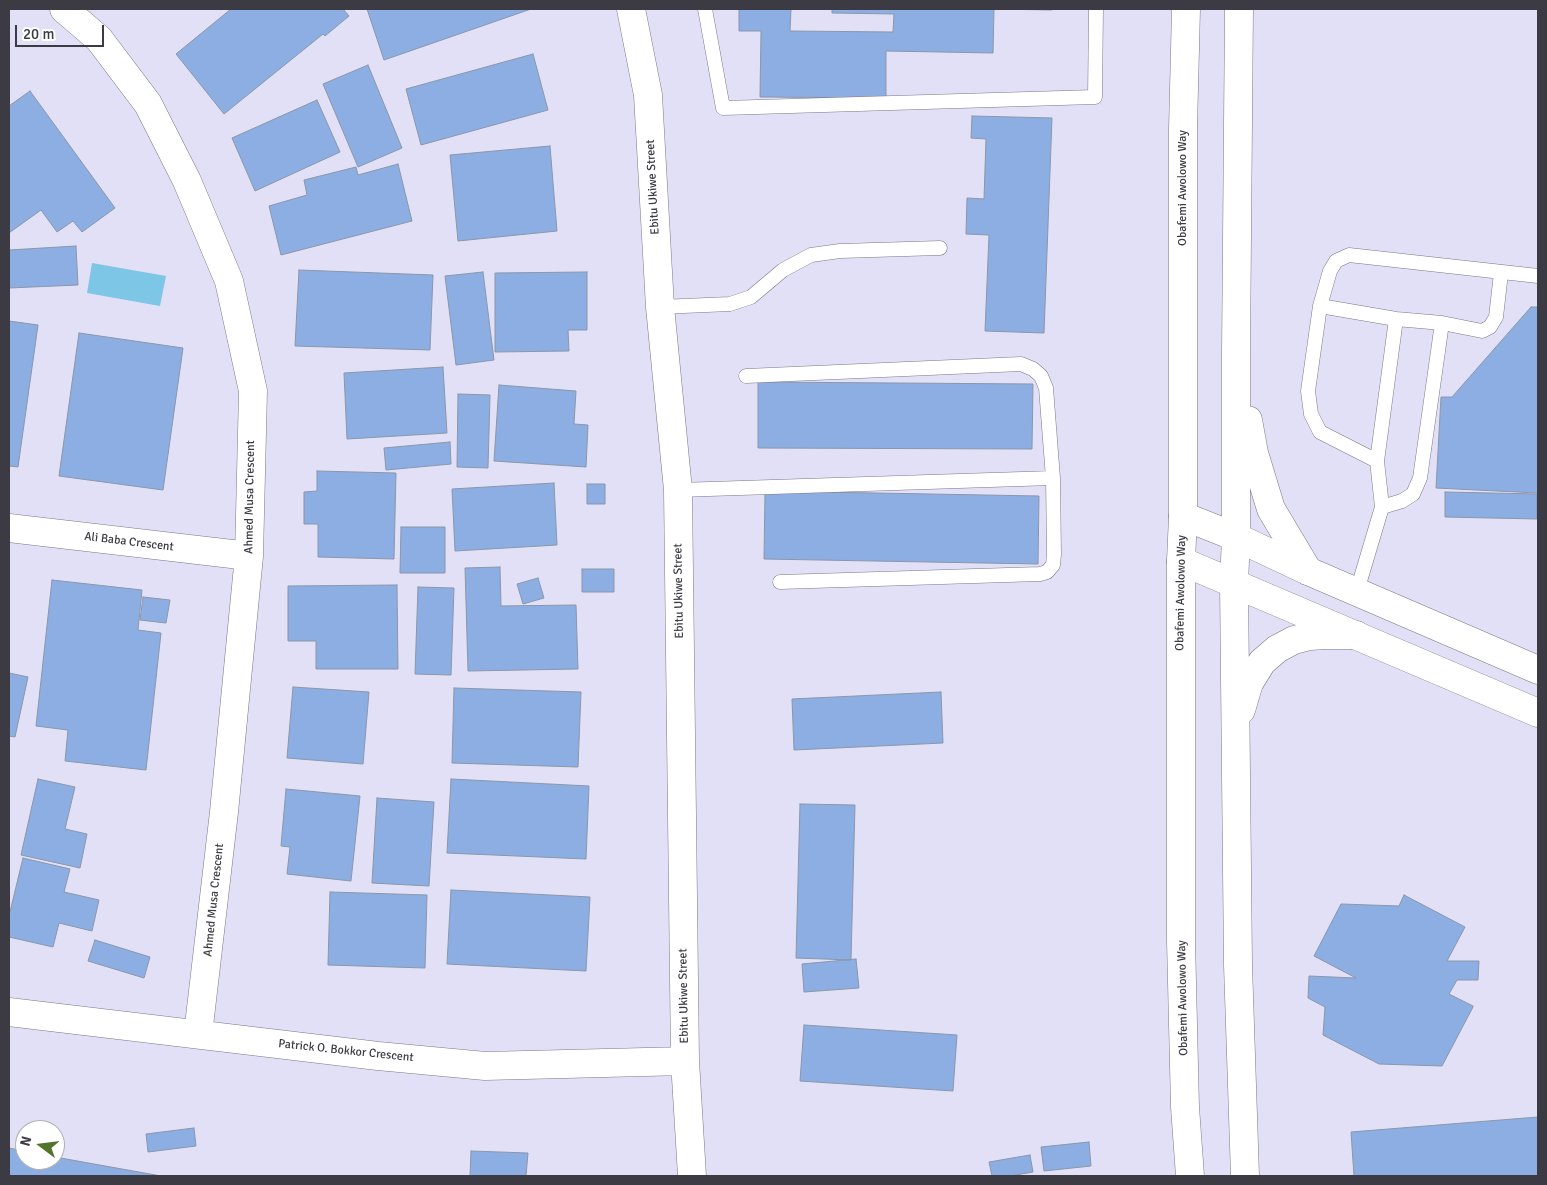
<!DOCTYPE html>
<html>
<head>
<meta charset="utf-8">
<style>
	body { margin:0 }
	#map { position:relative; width:1547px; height:1185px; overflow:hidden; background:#e2e0f6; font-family:Signika,sans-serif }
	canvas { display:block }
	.frame { position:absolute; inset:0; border:10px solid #3c3b43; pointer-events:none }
	.north { position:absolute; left:15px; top:1120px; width:50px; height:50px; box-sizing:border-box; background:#fff; border:1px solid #b1b1b4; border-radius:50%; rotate:285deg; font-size:14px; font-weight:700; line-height:20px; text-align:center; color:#3c3b43 }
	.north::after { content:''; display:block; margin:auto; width:18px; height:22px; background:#53742c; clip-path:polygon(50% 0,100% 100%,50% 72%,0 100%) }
	.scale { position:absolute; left:15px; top:25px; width:89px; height:22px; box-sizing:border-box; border:2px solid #3c3b43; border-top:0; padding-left:6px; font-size:15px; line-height:18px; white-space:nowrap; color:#3c3b43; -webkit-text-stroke:4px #fff; paint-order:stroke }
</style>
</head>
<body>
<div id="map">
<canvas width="1547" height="1185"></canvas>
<div class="frame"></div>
<div class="north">N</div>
<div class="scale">20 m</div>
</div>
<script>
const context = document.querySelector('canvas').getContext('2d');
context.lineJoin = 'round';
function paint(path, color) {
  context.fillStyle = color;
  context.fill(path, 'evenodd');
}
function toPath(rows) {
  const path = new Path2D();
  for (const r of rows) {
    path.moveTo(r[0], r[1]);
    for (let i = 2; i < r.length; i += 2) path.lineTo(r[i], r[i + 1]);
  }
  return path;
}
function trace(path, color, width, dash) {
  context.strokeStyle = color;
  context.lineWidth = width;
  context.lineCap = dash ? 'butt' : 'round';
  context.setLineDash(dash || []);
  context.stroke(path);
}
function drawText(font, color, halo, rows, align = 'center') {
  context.font = font + ' Signika,sans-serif';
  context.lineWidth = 5;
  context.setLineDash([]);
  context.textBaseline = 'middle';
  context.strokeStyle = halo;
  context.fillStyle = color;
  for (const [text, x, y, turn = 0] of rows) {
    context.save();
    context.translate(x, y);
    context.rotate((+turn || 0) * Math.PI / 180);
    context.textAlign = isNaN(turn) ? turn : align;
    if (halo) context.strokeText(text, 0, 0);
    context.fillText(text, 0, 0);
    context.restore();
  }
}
const water = toPath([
	[92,263,166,276,160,306,87,293]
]);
const building = toPath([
	[231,9,343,9,349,16,325,36,323,34,224,114,176,54,231,9],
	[367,9,531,9,384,60,367,9],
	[739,9,791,9,790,31,893,32,894,14,832,13,832,9,1052,9,1052,10,994,9,993,53,886,51,886,98,760,97,761,31,739,31,739,9],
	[533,54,548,110,421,145,406,89,533,54],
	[368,65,402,148,358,167,323,84,368,65],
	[30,91,115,208,82,232,73,221,57,232,41,210,9,233,9,106,30,91],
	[317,100,340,152,255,191,232,138,317,100],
	[972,116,1052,118,1044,333,985,331,989,235,966,234,967,198,984,199,986,139,971,138,972,116],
	[550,146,557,231,458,241,450,155,550,146],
	[398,164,412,221,281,255,269,206,307,195,304,180,356,167,358,175,398,164],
	[76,246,78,285,9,288,9,250,76,246],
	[299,270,433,275,430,350,295,346,299,270],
	[483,272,494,360,456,365,445,276,483,272],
	[587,272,587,330,568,330,569,351,495,352,495,273,587,272],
	[1531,307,1538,307,1538,492,1537,493,1436,488,1441,397,1452,397,1531,307],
	[9,321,38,325,18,467,9,466,9,321],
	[79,333,183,348,163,490,59,476,79,333],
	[443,367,447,433,347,439,344,373,443,367],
	[758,382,1033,384,1032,449,758,448,758,382],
	[499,385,576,391,574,424,588,425,586,467,494,461,499,385],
	[458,394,490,395,488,468,457,467,458,394],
	[450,442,451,464,386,470,384,448,450,442],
	[317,471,396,473,394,559,318,557,318,524,304,524,304,492,317,491,317,471],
	[554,483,557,545,455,551,452,489,554,483],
	[587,484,605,484,605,504,587,504,587,484],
	[765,491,1039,496,1038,564,764,559,765,491],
	[1445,492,1537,494,1537,519,1445,517,1445,492],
	[401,527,445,527,445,573,400,573,401,527],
	[500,567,501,606,576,605,578,669,468,671,465,568,500,567],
	[582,569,614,569,614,592,582,592,582,569],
	[538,578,544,598,523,604,517,584,538,578],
	[52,580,142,590,138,630,161,633,146,770,65,761,68,730,36,726,52,580],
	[397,585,398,669,316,669,316,641,288,641,288,586,397,585],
	[418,587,454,588,451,675,415,674,418,587],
	[143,597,170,600,166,623,140,620,143,597],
	[9,673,28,677,15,737,9,736,9,673],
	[293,687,369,692,363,764,287,758,293,687],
	[454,688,581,692,578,767,452,763,454,688],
	[941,692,943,743,794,750,792,699,941,692],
	[38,779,75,787,65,829,87,834,80,868,21,855,38,779],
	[451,779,589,786,586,859,447,853,451,779],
	[286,789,360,796,351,881,287,874,290,847,281,846,286,789],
	[377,798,434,802,429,886,372,883,377,798],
	[800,804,855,805,851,960,796,958,800,804],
	[23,858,70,869,64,892,99,900,92,931,59,923,53,947,9,937,9,916,23,858],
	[451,890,590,897,586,971,447,964,451,890],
	[330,892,427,895,425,968,328,965,330,892],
	[1404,895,1465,927,1447,961,1479,961,1478,980,1457,980,1449,994,1473,1006,1473,1007,1442,1066,1379,1064,1323,1035,1325,1007,1308,998,1309,976,1356,978,1314,956,1341,904,1399,906,1404,895],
	[95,940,150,957,144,978,88,961,95,940],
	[856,959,859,988,804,992,802,964,856,959],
	[804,1025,957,1035,953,1091,800,1081,804,1025],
	[1538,1117,1538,1176,1354,1176,1351,1132,1538,1117],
	[194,1128,196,1146,148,1152,146,1134,194,1128],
	[1089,1142,1091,1166,1044,1171,1041,1147,1089,1142],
	[9,1148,25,1151,25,1160,55,1160,55,1157,161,1176,9,1176,9,1148],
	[471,1151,528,1153,526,1176,470,1176,471,1151],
	[1030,1155,1033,1172,1010,1176,992,1176,989,1162,1030,1155]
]);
const lane = toPath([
	[705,9,723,108,1095,97,1096,9],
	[1320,306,1396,319,1442,323,1420,478,1413,494,1402,501,1382,507],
	[660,307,730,304,751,297,783,270,811,255,840,251,940,248],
	[1442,323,1482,331,1490,327,1496,317,1501,273],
	[746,376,1021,364,1033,369,1041,376,1046,388,1053,478,1054,554,1053,565,1047,572,1040,574,780,582],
	[1377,461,1396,319],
	[678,490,1053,478],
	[1357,591,1382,507,1377,461,1320,432,1311,414,1308,391,1320,306,1330,271,1336,261,1349,255,1538,276]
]);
const street = toPath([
	[64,9,99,39,148,104,187,181,229,281,253,391,249,556,224,812,198,1034],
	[631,9,648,95,660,307,678,490,685,1061,692,1176],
	[1183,516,1236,537,1308,571,1538,670],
	[9,528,249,556],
	[1181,561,1538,713],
	[9,1012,378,1056,485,1066,685,1061]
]);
const secondary = toPath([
	[1186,9,1183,129,1183,516,1181,561,1181,941,1185,1107,1190,1176],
	[1239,9,1236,352,1236,537,1234,584,1238,965,1245,1176],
	[1248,420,1254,453,1271,509,1308,571],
	[1241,710,1249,683,1262,662,1277,649,1294,640,1310,636,1326,635,1356,635]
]);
const streetNames = [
	["Ebitu Ukiwe Street",653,187,-93],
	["Obafemi Awolowo Way",1183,188,-90],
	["Ahmed Musa Crescent",250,497,-89],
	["Ali Baba Crescent",129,542,7],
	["Ebitu Ukiwe Street",679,591,-91],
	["Obafemi Awolowo Way",1181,593,-89],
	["Ahmed Musa Crescent",214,900,-84],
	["Ebitu Ukiwe Street",684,996,-91],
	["Obafemi Awolowo Way",1183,998,-91],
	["Patrick O. Bokkor Crescent",346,1051,6]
];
paint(water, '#7dc6e5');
paint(building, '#8caee3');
trace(building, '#8a96a9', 1);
trace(lane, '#7a778b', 15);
trace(street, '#7a778b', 29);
trace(secondary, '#7a778b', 29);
trace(lane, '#fff', 14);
trace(street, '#fff', 28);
trace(secondary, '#fff', 28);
drawText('12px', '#3c3b43', '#fff', streetNames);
</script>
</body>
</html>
